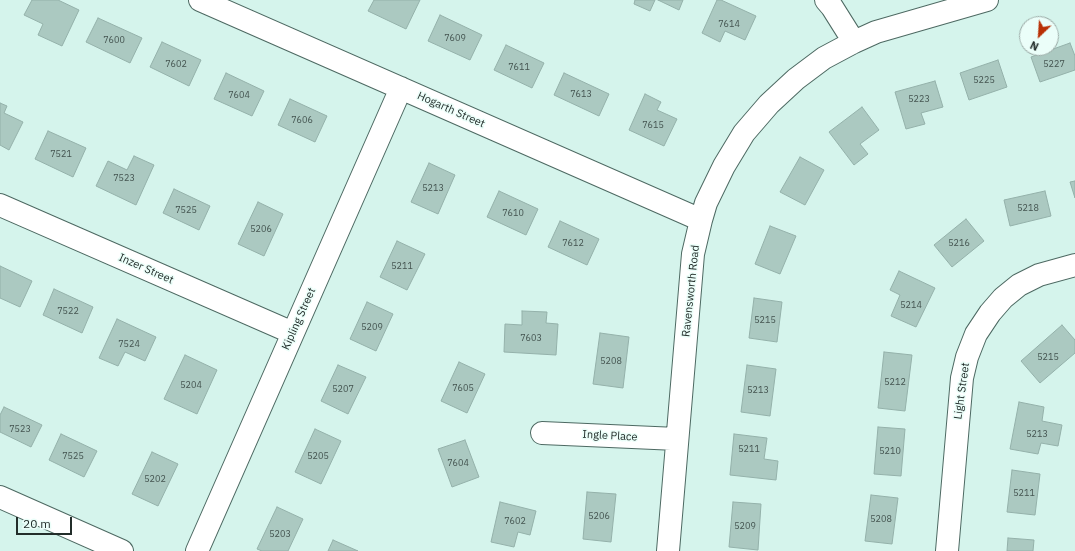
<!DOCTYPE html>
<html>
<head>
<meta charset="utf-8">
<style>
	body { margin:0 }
	#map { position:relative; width:1075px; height:551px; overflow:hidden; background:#d5f4ec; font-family:"IBM Plex Sans",sans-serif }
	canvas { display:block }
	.north { position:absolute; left:1019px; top:16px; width:40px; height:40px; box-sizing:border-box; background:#ebfef9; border:1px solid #9baaa6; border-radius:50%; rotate:205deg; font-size:11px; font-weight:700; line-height:16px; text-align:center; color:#222d2a }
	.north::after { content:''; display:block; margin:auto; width:14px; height:18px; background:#b93005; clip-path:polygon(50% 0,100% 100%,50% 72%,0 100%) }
	.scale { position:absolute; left:16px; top:517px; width:56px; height:18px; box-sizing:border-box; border:2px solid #222d2a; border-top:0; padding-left:5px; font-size:12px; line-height:14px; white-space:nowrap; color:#222d2a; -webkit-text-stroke:3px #ebfef9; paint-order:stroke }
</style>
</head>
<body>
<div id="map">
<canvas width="1075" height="551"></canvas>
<div class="north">N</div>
<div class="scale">20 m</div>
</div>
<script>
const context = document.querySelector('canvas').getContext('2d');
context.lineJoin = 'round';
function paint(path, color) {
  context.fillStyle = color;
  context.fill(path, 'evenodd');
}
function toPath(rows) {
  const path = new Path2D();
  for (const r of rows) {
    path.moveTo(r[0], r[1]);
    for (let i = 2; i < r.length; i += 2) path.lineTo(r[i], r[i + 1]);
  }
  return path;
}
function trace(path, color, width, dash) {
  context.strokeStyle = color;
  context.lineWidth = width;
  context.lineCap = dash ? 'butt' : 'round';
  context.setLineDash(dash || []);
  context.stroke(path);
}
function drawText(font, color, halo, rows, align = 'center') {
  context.font = font + ' "IBM Plex Sans",sans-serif';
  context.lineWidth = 3;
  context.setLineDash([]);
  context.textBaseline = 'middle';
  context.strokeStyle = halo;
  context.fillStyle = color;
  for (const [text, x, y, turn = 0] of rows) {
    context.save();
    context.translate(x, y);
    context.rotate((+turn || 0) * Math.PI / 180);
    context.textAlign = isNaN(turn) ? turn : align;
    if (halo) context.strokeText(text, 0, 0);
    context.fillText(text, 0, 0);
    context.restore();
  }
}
const building = toPath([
	[32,0,58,0,79,10,62,46,38,35,43,24,24,15,32,0],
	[374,0,420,0,406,29,368,11,374,0],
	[635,0,655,0,650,11,634,4,635,0],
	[658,0,683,0,679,10,658,0],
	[717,0,721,0,756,16,745,40,725,31,720,42,702,33,717,0],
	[440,15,482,35,470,60,428,41,440,15],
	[98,18,142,38,130,63,86,42,98,18],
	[162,42,201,60,189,86,150,67,162,42],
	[1070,43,1075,56,1075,70,1040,82,1031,57,1070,43],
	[506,45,544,63,532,88,494,70,506,45],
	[998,60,1007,87,969,100,960,73,998,60],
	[226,73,264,91,252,116,214,99,226,73],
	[564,73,609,94,599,116,554,95,564,73],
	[935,81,943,107,921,113,925,124,906,129,895,92,935,81],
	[645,94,661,102,657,110,677,119,664,146,629,130,645,94],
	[290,99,327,116,315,142,278,125,290,99],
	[0,103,7,106,4,113,23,122,9,150,0,145,0,103],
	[862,107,879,130,860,144,868,154,854,165,829,132,862,107],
	[48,131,86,148,73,177,35,159,48,131],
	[134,156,154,165,136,205,96,186,108,161,127,170,134,156],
	[800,157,824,170,805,205,780,192,800,157],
	[429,163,455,175,438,214,411,202,429,163],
	[1075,181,1075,198,1070,182,1075,181],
	[174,189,210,206,199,230,163,213,174,189],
	[499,191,538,209,526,235,487,217,499,191],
	[1045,191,1051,216,1010,226,1004,200,1045,191],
	[258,202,283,214,264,256,238,244,258,202],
	[966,219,984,241,952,267,934,245,966,219],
	[560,221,599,239,587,265,548,247,560,221],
	[770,226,796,236,780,274,755,264,770,226],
	[397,241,425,254,407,290,380,277,397,241],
	[0,266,32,281,20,307,0,298,0,266],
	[899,271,935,288,916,327,891,316,900,295,890,290,899,271],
	[54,289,93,307,82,333,43,315,54,289],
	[754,298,782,302,777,342,749,338,754,298],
	[367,302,393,314,376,351,350,339,367,302],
	[522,311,547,312,546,323,558,324,556,355,504,352,505,324,522,325,522,311],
	[117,319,156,337,145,361,125,352,118,366,99,358,117,319],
	[1062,325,1075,340,1075,353,1040,383,1021,361,1062,325],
	[600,333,629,337,623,388,593,384,600,333],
	[884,352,912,355,905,411,878,408,884,352],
	[185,355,217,370,197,414,164,399,185,355],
	[459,362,485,374,467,413,441,401,459,362],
	[338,365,366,377,348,414,321,401,338,365],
	[747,365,776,369,770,416,741,412,747,365],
	[1019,402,1044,407,1042,421,1062,425,1058,446,1041,443,1038,454,1010,449,1019,402],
	[4,407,42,425,31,447,0,432,0,415,4,407],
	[878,427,905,429,901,476,874,474,878,427],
	[315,429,341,441,321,484,295,472,315,429],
	[61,434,97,451,84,477,49,460,61,434],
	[734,434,767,438,764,459,778,461,776,480,730,475,734,434],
	[465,440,479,477,452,487,438,449,465,440],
	[152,452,178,464,158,506,132,494,152,452],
	[1012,470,1040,474,1035,515,1007,512,1012,470],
	[587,492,616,494,611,542,583,539,587,492],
	[871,495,898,498,892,544,865,541,871,495],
	[500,502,536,511,530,535,518,532,514,547,491,542,500,502],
	[733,502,761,504,758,550,729,547,733,502],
	[277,507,303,519,288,551,262,551,257,549,277,507],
	[1008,538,1034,540,1033,551,1007,551,1008,538],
	[333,540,358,551,328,551,333,540]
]);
const minor = toPath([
	[200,0,701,220],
	[826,0,832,7,854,42],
	[0,205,293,333],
	[542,433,677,439],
	[0,497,122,551],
	[197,551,401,88],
	[668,551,693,254,701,220,706,203,724,166,744,133,769,104,796,79,824,58,854,42,876,32,987,0],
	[947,551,962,378,967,357,976,334,990,313,1003,298,1019,285,1039,275,1075,265]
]);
const numberNames = [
	["7614",729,24],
	["7609",455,38],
	["7600",114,40],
	["7602",176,64],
	["5227",1054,64],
	["7611",519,67],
	["5225",984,80],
	["7613",581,94],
	["7604",239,95],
	["5223",919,99],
	["7606",302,120],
	["7615",653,125],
	["7521",61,154],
	["7523",124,178],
	["5213",433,188],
	["5218",1028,208],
	["7525",186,210],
	["7610",513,213],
	["5206",261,229],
	["7612",573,243],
	["5216",959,243],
	["5211",402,266],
	["5214",911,305],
	["7522",68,311],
	["5215",765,320],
	["5209",372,327],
	["7603",531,338],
	["7524",129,344],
	["5215",1048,357],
	["5208",611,361],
	["5212",895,382],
	["5204",191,385],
	["7605",463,388],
	["5207",343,389],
	["5213",758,390],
	["7523",20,429],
	["5213",1037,434],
	["5211",749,449],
	["5210",890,451],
	["7525",73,456],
	["5205",318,456],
	["7604",458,463],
	["5202",155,479],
	["5211",1024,493],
	["5206",599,516],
	["5208",881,519],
	["7602",515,521],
	["5209",745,526],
	["5203",280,534]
];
const streetNames = [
	["Hogarth Street",451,110,24],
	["Inzer Street",146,269,24],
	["Ravensworth Road",691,291,-84],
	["Kipling Street",299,319,-66],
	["Light Street",962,391,-82],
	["Ingle Place",610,436,3]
];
paint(building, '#abc9c1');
trace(building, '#94b1aa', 1);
trace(minor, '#4d6962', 24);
trace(minor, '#fff', 22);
drawText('9px', '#445450', null, numberNames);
drawText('11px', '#222d2a', '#ebfef9', streetNames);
</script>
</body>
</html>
